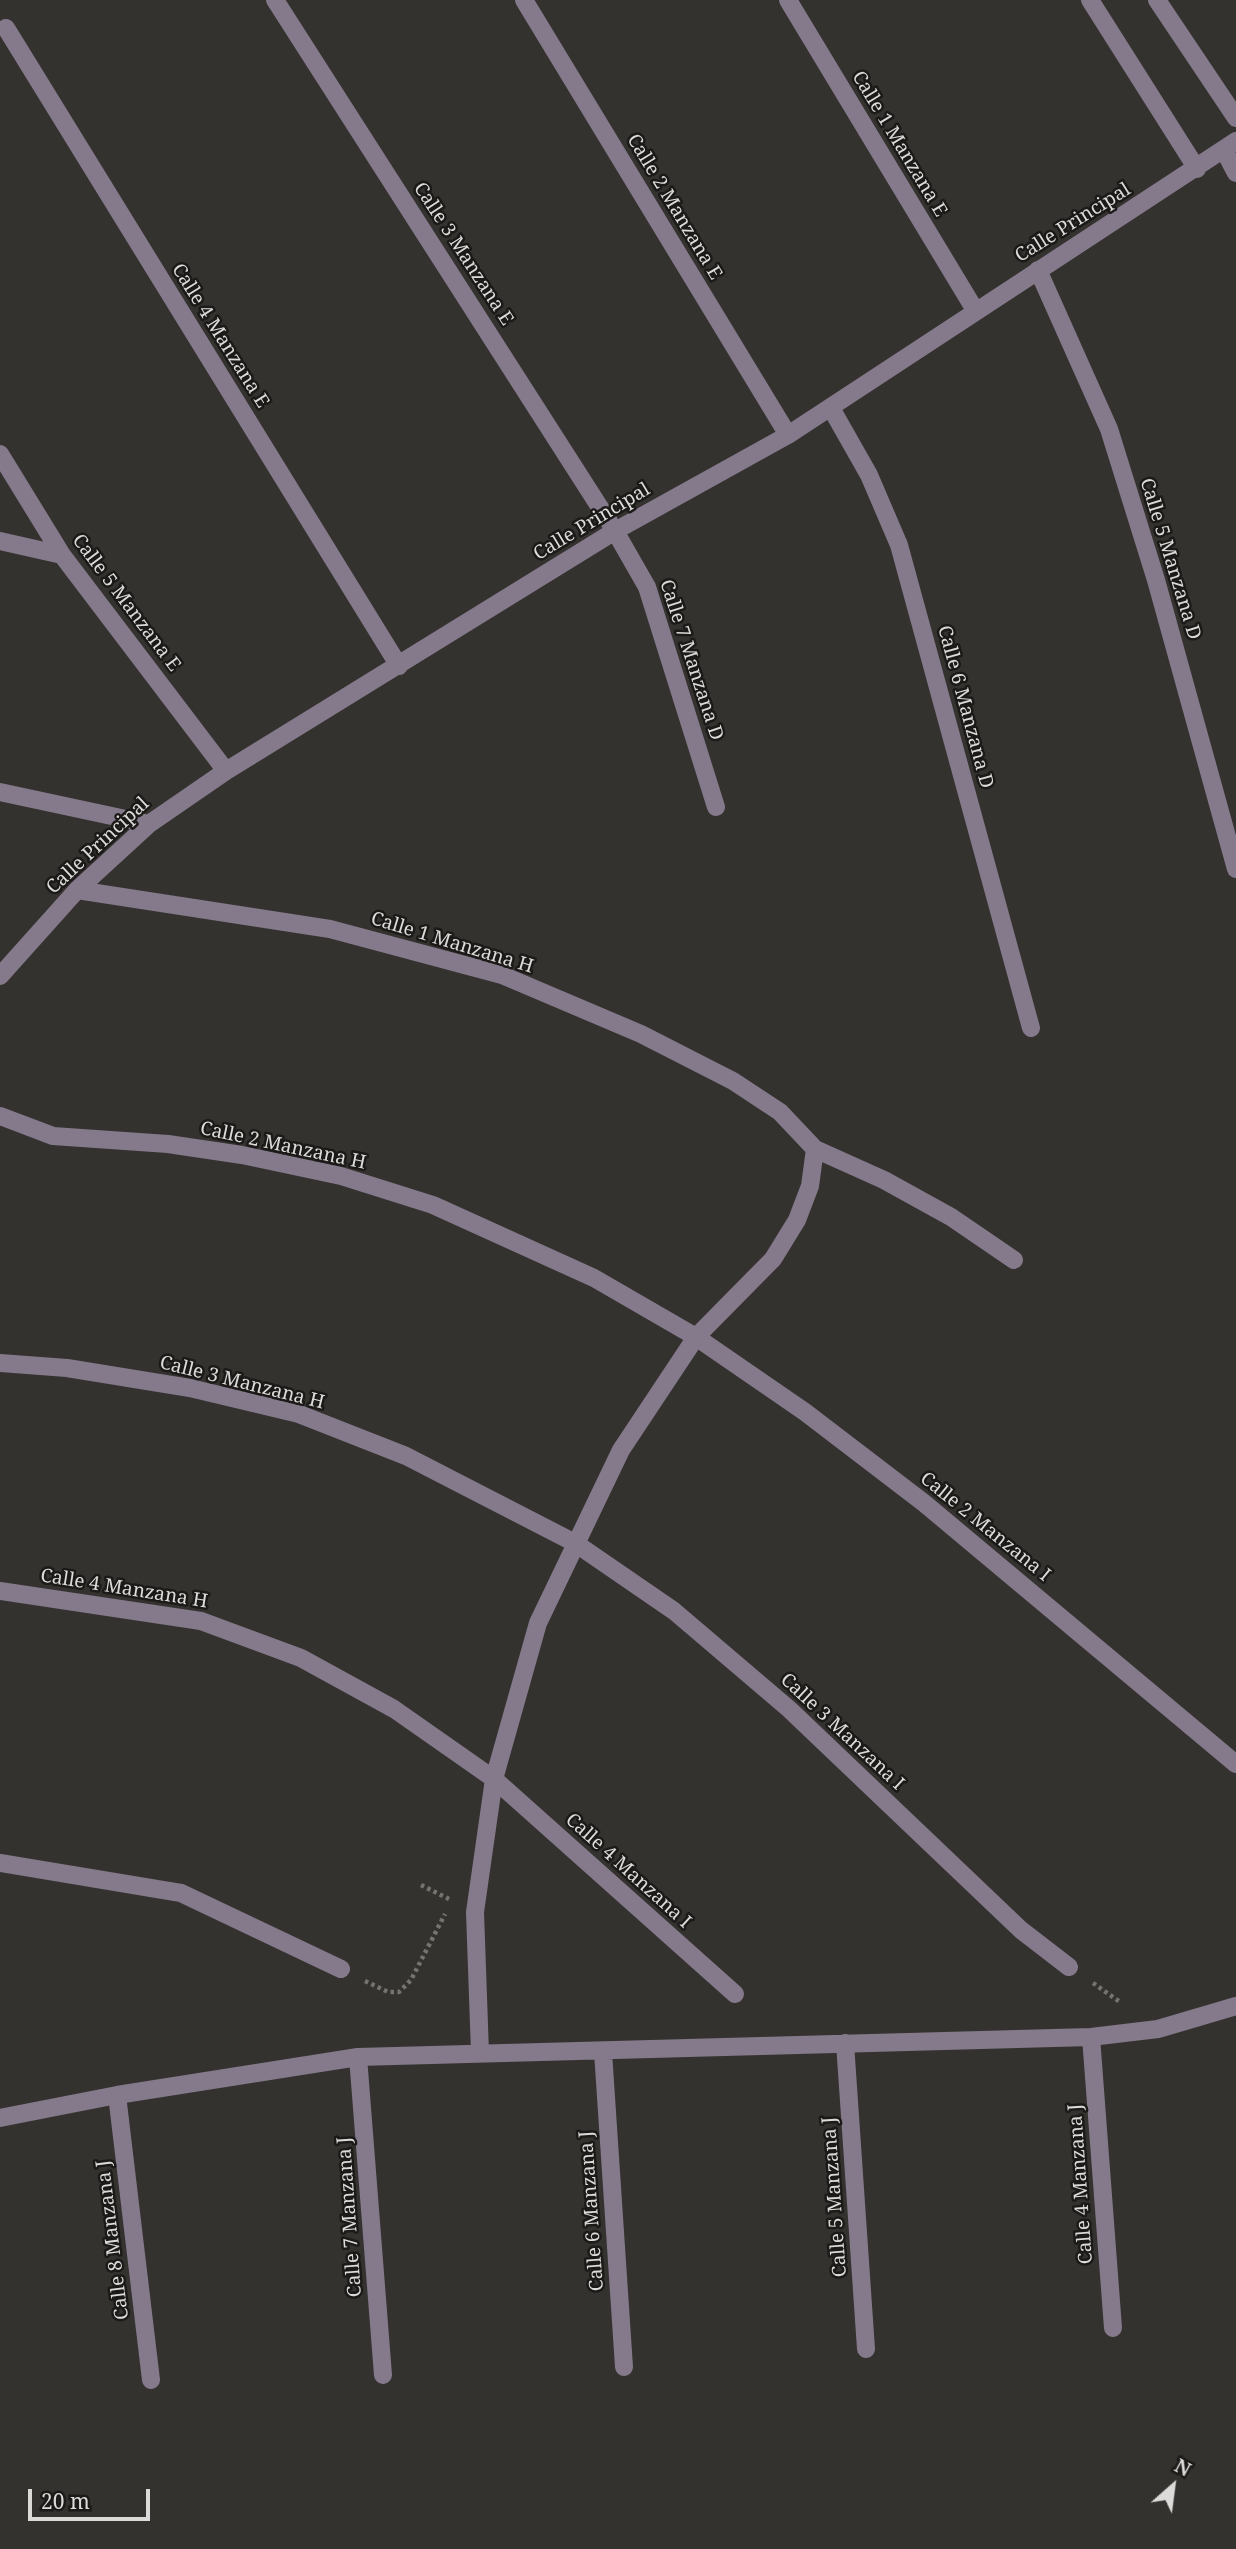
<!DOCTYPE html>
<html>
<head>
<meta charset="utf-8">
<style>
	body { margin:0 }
	#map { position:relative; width:1236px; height:2549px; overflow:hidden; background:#34322e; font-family:"Noto Serif",serif }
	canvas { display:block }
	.north { position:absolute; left:1138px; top:2451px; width:70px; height:70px; -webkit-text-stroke:5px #1b1a18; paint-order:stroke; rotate:28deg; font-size:19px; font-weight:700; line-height:28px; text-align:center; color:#dcdbd9 }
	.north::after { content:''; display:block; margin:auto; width:24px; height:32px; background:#dcdbd9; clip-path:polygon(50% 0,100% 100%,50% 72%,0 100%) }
	.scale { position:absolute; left:28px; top:2489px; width:122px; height:32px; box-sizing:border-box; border:4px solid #dcdbd9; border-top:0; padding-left:9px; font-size:21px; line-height:24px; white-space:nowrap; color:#dcdbd9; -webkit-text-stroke:5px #1b1a18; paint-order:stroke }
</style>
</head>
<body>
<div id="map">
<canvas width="1236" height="2549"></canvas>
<div class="north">N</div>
<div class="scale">20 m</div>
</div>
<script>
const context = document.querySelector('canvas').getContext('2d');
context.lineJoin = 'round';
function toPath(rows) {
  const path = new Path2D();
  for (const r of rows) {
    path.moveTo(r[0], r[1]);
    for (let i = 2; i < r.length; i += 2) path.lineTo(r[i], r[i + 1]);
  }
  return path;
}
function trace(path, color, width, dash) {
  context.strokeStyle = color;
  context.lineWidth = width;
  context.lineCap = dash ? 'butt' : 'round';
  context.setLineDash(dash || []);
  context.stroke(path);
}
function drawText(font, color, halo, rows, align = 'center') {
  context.font = font + ' "Noto Serif",serif';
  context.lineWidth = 5;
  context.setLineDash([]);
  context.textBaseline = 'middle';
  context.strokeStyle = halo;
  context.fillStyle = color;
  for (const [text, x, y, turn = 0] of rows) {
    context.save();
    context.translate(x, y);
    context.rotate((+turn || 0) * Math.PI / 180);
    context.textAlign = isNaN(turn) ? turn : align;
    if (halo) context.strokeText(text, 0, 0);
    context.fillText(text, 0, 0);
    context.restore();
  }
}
const path = toPath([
	[421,1885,449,1899],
	[365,1981,388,1992,399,1992,411,1980,445,1914],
	[1093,1983,1120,2002]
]);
const minor = toPath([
	[275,0,615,531,647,587,716,807],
	[524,0,788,435],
	[788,0,975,310],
	[1090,0,1197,169],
	[1157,0,1236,118],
	[6,28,399,666],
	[1224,150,1236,173],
	[1038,270,1109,429,1156,580,1236,869],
	[831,408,869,475,899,545,1031,1028],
	[0,454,62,555,226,771],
	[0,541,62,555],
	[0,792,149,824],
	[77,890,330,929,502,975,641,1034,733,1081,780,1112,815,1149,884,1180,951,1217,1014,1260],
	[0,976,77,890,149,824,226,771,615,531,788,435,1236,141],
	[0,1116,53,1136,168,1144,242,1155,341,1176,433,1205,594,1278,696,1337,805,1412,924,1503,1236,1764],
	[0,1363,67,1368,190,1388,299,1414,406,1456,575,1543,674,1611,789,1709,1021,1930,1069,1967],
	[0,1591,201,1621,301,1658,394,1709,494,1779,735,1994],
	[0,1863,181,1893,341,1969],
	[1091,2037,1113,2328],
	[845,2043,866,2349],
	[603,2052,624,2367],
	[480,2053,475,1912,494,1779,538,1623,621,1450,696,1337,773,1259,797,1220,810,1186,815,1149],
	[358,2057,383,2375],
	[117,2095,151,2380],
	[0,2118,117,2095,358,2057,1091,2037,1158,2029,1236,2006]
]);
const streetNames = [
	["Calle 1 Manzana E",899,144,59],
	["Calle 2 Manzana E",674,207,59],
	["Calle Principal",1073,223,-32],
	["Calle 3 Manzana E",463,254,57],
	["Calle 4 Manzana E",220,336,58],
	["Calle Principal",592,522,-31],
	["Calle 5 Manzana D",1170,559,73],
	["Calle 5 Manzana E",126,603,53],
	["Calle 7 Manzana D",691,660,72],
	["Calle 6 Manzana D",965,707,75],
	["Calle Principal",98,846,-43],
	["Calle 1 Manzana H",452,943,17],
	["Calle 2 Manzana H",283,1146,12],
	["Calle 3 Manzana H",242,1383,14],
	["Calle 2 Manzana I",985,1527,39],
	["Calle 4 Manzana H",124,1589,9],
	["Calle 3 Manzana I",842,1732,43],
	["Calle 4 Manzana I",628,1871,42],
	["Calle 4 Manzana J",1081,2184,-94],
	["Calle 5 Manzana J",835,2197,-94],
	["Calle 6 Manzana J",592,2211,-94],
	["Calle 7 Manzana J",350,2217,-94],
	["Calle 8 Manzana J",113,2240,-97]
];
trace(path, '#767471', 4.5, [3.5, 3.5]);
trace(minor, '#85798c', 18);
drawText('19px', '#dcdbd9', '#1b1a18', streetNames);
</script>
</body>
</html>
